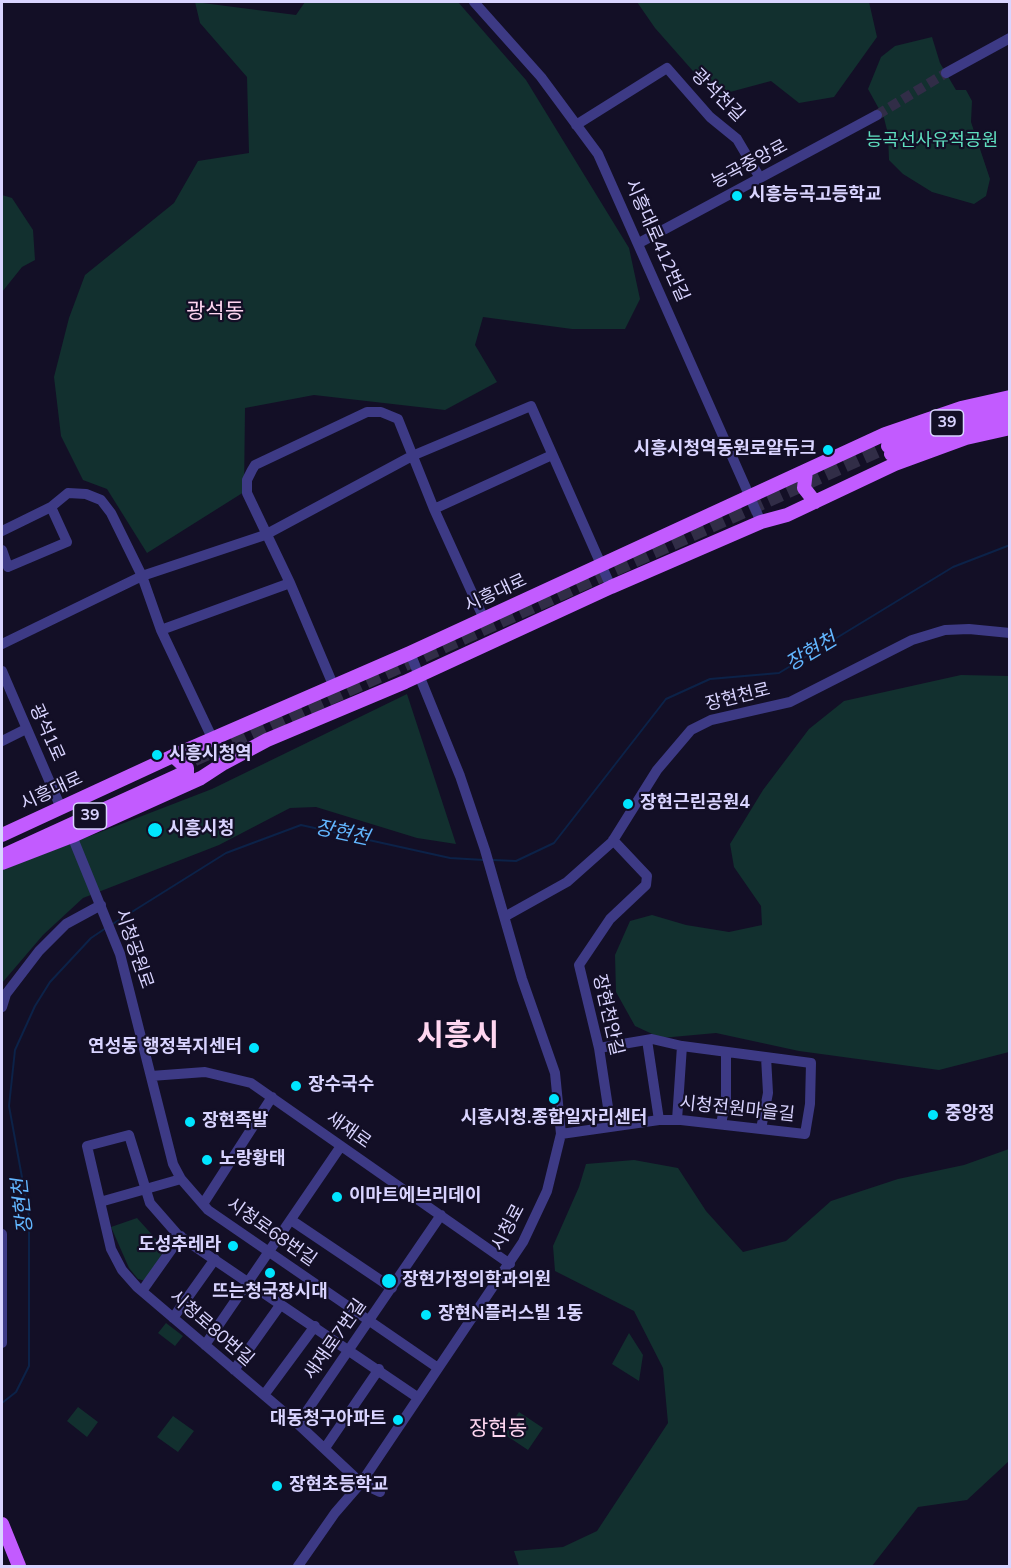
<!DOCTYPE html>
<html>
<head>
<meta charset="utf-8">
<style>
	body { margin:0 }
	#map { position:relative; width:1011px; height:1568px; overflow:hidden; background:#130f26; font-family:"Nunito Sans",sans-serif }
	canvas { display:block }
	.frame { position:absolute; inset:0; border:3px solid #d9d4ff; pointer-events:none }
</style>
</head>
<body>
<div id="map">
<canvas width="1011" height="1568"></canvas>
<div class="frame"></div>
</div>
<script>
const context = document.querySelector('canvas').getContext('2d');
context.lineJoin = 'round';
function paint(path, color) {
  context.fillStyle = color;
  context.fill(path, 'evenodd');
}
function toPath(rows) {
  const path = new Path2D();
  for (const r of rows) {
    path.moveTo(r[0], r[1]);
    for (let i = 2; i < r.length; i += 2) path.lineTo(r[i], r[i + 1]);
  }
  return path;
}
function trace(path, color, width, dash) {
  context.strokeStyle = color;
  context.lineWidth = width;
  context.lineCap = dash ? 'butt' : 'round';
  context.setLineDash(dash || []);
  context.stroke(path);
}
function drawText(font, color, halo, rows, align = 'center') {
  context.font = font + ' "Nunito Sans","Noto Sans KR",sans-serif';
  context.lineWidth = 4.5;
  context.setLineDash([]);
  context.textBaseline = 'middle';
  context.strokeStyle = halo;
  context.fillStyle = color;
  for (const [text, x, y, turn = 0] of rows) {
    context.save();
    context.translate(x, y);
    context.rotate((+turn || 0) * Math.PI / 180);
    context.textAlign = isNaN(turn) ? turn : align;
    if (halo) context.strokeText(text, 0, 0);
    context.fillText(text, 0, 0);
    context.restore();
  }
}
const green = toPath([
	[195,2,296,15,305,2,458,2,526,80,629,248,640,299,625,329,572,329,483,317,475,345,497,382,445,410,314,395,245,408,244,492,147,553,107,489,83,480,61,436,54,377,69,318,85,275,174,203,198,161,249,153,247,77,200,23],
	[637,2,869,2,877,37,834,97,799,103,771,81,715,96,655,28],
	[932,37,940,63,956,90,966,90,972,101,971,122,990,179,986,196,974,204,932,192,903,174,889,160,888,134,884,118,868,89,881,57,895,46],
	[2,195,12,198,33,230,35,260,22,267,2,292],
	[961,675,1009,676,1009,1052,939,1070,799,1051,716,1033,661,1038,635,1026,616,992,615,955,630,921,652,915,686,925,729,932,762,925,761,906,734,867,730,844,763,790,809,729,844,701],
	[407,694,456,844,417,838,316,807,290,808,219,845,83,898,43,935,2,983,2,870,212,789],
	[1009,1149,1009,1461,967,1500,918,1507,872,1566,519,1566,514,1551,563,1547,597,1531,668,1423,663,1368,634,1311,555,1271,553,1246,579,1187,586,1164,634,1160,678,1168,706,1211,743,1252,786,1241,831,1201,898,1179,964,1165],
	[137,1218,165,1249,145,1281,138,1279,129,1268,111,1227],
	[166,1323,183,1336,175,1346,158,1333],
	[629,1333,643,1355,639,1381,612,1364],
	[78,1407,98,1422,87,1437,67,1421],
	[519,1412,543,1428,528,1450,504,1434],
	[173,1416,194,1431,178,1452,157,1437]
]);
const stream = toPath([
	[493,860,516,861,554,843,666,699,710,679,779,673,953,567,1010,545],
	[111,925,226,853,301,825,450,858,484,860],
	[2,1403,16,1392,29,1366,29,1216,9,1106,15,1050,35,1006,50,982,91,938,106,928]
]);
const minorTunnel = toPath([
	[877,115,946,73]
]);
const majorTunnel = toPath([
	[175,768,888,446]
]);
const minor = toPath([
	[474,2,541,77,598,154,761,522],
	[946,73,1010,38],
	[576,125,667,68,710,117,737,139,760,178],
	[639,243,877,115],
	[2,531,51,507,68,493,86,494,101,500,111,513,142,576,161,630,224,763],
	[2,550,8,567,67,542,51,507],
	[484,619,434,509,552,455],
	[161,630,290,583],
	[2,644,142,576,265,535,412,456,531,406,611,587],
	[2,671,61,808],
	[334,687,290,583,247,493,247,480,252,470,255,465,367,412,381,412,398,419,434,509],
	[2,741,26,729],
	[72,836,120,954,173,1164,181,1179,208,1210,438,1368],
	[506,916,567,882,612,842,657,770,691,730,711,720,790,702,912,640,945,630,969,629,1010,633],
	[2,1007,6,994,39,951,66,924,101,905],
	[647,1040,659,1120],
	[151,1076,205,1072,251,1083,510,1264],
	[677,1120,682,1046],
	[721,1124,726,1099,726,1052],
	[611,1127,599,1048,579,965,610,919,646,885,647,876,613,840],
	[761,1129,768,1093,766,1057],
	[561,1134,659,1120,681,1120,805,1134,810,1104,811,1063,682,1046,652,1039,599,1048],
	[100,1202,181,1179],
	[203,1204,272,1097],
	[291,1220,392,1288],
	[2,1234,2,1343],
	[142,1291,181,1236],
	[173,1318,215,1259],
	[205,1345,341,1146],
	[234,1370,281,1304],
	[264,1395,315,1326],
	[298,1424,441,1215],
	[325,1448,379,1369],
	[380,1492,361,1483,298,1424,137,1287,122,1270,111,1249,87,1146,129,1135,150,1203,178,1235,417,1397],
	[298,1566,335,1513,361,1483,523,1242,547,1191,561,1134,555,1073,522,979,485,850,460,776,410,653]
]);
const major = toPath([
	[888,446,950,422,1010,409],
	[891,454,952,432,1010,419],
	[806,471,804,488,815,502],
	[173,756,187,768,187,784],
	[2,835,173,756,410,653,885,434,961,408,1010,397],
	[2,856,179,775],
	[2,863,72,836,201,778,224,763,267,740,405,682,611,587,761,522,787,515,895,464,966,438,1010,428],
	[2,1524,19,1566]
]);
const markers = [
	[737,196,6,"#00e5ff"],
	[828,450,6,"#00e5ff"],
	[157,755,6,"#00e5ff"],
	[628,804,6,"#00e5ff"],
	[155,830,8,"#00e5ff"],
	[254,1048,6,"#00e5ff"],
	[296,1086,6,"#00e5ff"],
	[554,1099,6,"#00e5ff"],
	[933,1115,6,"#00e5ff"],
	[190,1122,6,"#00e5ff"],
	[207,1160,6,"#00e5ff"],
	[337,1197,6,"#00e5ff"],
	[233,1246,6,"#00e5ff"],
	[270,1273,6,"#00e5ff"],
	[389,1281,8,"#00e5ff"],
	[426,1315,6,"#00e5ff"],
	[398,1420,6,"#00e5ff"],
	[277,1486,6,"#00e5ff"]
];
const shields = [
	[947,423,33],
	[90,816,33]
];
const shieldNames = [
	["39",947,423],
	["39",90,816]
];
const streetNames = [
	["광석천길",717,96,45],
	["능곡중앙로",750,165,-28],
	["시흥대로412번길",656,241,66],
	["시흥대로",496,594,-25],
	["장현천로",738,698,-14],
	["광석1로",46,733,66],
	["시흥대로",52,792,-25],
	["시청공원로",133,949,71],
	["장현천안길",607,1015,77],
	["시청전원마을길",737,1110,6],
	["새재로",348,1131,35],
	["시청로",509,1228,-62],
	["시청로68번길",271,1233,35],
	["시청로80번길",211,1329,41],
	["새재로7번길",336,1340,-55]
];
const parkNames = [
	["능곡선사유적공원",932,142]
];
const poiNames = [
	["시흥능곡고등학교",749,196],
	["시흥시청역동원로얄듀크",816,450,"right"],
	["시흥시청역",169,755],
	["장현근린공원4",640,804],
	["시흥시청",168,830],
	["연성동 행정복지센터",242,1048,"right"],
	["장수국수",308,1086],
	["중앙정",945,1115],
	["시흥시청.종합일자리센터",554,1119,"center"],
	["장현족발",202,1122],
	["노랑황태",219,1160],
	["이마트에브리데이",349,1197],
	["도성추레라",221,1246,"right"],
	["장현가정의학과의원",402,1281],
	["뜨는청국장시대",270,1293,"center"],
	["장현N플러스빌 1동",438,1315],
	["대동청구아파트",386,1420,"right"],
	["장현초등학교",289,1486]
];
const waterNames = [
	["장현천",812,653,-31],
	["장현천",342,834,12],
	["장현천",24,1206,-96]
];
const quarterNames = [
	["광석동",215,313],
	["장현동",498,1430]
];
const townNames = [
	["시흥시",458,1038]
];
paint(green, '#12302f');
trace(stream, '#0c2248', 2);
trace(minorTunnel, '#312d47', 10, [10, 5]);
trace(majorTunnel, '#312d47', 14, [14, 7]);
trace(minor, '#3d3a85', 10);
trace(major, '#c25bff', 14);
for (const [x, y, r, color] of markers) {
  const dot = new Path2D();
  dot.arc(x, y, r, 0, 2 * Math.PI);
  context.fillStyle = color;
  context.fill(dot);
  trace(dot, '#130f26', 2);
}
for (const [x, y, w] of shields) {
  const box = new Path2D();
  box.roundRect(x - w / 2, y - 13, w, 26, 4.5);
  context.fillStyle = '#130f26';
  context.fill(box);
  trace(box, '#d9d4ff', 1.5);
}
drawText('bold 16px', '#d9d4ff', null, shieldNames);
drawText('18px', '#d9d4ff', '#130f26', streetNames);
drawText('18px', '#5fe0c0', '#130f26', parkNames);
drawText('bold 18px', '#d9d4ff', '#130f26', poiNames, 'left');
drawText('italic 20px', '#62b6ff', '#130f26', waterNames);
drawText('21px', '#ffd6f0', '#130f26', quarterNames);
drawText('bold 30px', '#ffd6f0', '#130f26', townNames);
</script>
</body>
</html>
